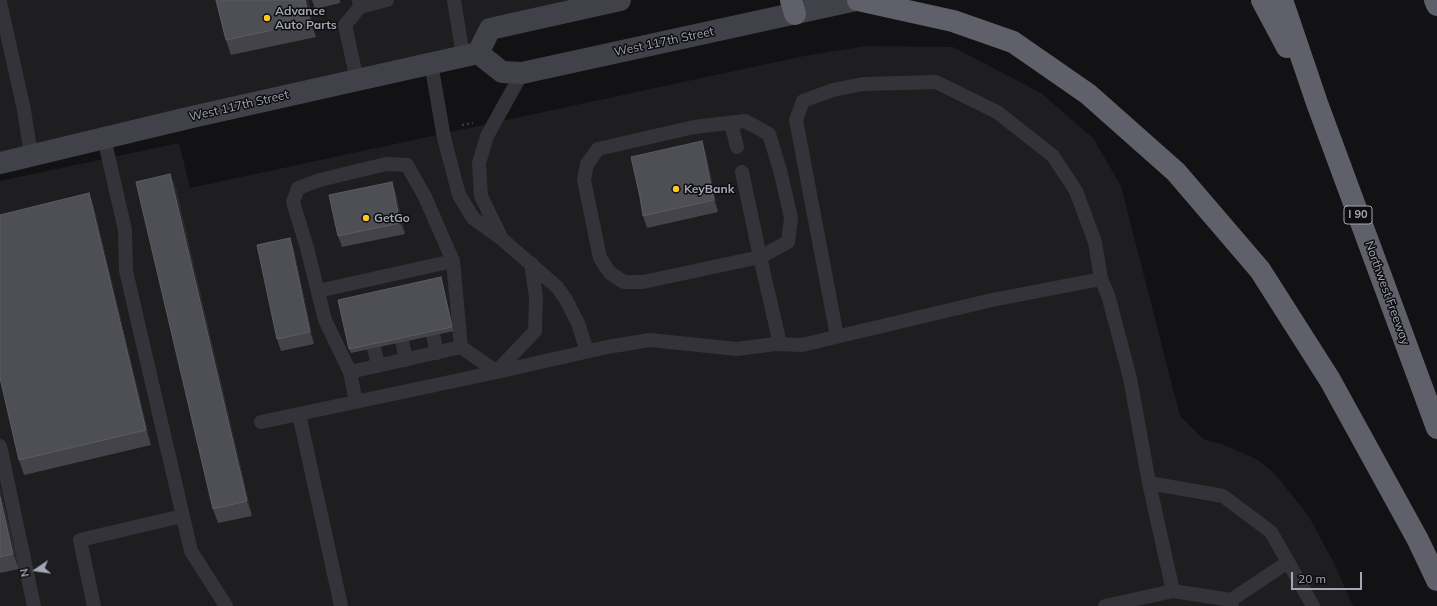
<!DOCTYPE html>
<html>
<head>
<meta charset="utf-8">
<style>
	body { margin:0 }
	#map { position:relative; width:1437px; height:606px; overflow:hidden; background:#121214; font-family:Mulish,sans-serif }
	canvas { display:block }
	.north { position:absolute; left:16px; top:550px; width:40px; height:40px; -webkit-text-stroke:3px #0d0d0f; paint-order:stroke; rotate:257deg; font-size:11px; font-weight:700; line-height:16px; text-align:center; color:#a3a6b5 }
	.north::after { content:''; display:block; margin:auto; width:14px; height:18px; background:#a3a6b5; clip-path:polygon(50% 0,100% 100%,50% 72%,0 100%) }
	.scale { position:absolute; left:1291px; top:572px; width:71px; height:18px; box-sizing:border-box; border:2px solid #a3a6b5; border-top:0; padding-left:5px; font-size:12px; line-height:14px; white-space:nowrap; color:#a3a6b5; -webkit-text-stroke:3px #0d0d0f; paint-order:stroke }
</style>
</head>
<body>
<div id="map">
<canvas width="1437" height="606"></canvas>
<div class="north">N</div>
<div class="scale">20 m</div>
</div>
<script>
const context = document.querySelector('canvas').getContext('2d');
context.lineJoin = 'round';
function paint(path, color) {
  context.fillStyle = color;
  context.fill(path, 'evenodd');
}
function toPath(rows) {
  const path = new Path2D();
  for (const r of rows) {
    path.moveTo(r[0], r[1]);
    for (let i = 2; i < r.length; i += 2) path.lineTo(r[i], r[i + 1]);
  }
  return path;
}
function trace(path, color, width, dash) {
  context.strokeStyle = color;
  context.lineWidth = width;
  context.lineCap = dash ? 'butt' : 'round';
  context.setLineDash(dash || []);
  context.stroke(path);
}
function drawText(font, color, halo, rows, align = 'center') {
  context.font = font + ' Mulish,sans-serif';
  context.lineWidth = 3;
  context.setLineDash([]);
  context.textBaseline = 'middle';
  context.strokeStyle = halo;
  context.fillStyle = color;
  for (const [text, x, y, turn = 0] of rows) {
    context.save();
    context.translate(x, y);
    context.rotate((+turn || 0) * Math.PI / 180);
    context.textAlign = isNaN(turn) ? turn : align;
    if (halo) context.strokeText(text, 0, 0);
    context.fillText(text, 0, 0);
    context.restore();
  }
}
const built = toPath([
	[0,0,620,0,490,29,478,53,0,163],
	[866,46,953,47,1041,93,1093,138,1121,186,1180,416,1203,439,1222,444,1258,460,1274,473,1308,515,1334,563,1353,606,0,606,0,181,179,143,190,188,804,56]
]);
const path = toPath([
	[462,125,473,123]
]);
const service = toPath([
	[454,0,463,56],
	[0,2,24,110,31,155],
	[360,7,387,0],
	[431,63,444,138,459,195,473,218,502,239,557,287,565,298,578,323,587,351],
	[357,80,345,25,360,7,359,0],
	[731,123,737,147],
	[104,138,125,230,126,271,191,551,226,606],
	[742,172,760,257,788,242,791,218,780,170,769,134,745,121,694,127,598,149,587,164,584,180,600,258,610,273,624,282,643,282,760,257,780,344],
	[501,237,481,196,479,163,487,136,522,73],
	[318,291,453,261],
	[432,330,437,353],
	[401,336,406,360],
	[837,336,796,120,803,101,833,90,863,84,936,82,997,112,1053,156,1076,191,1095,242,1101,279],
	[373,343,378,366],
	[497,371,535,331,536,297,531,263],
	[350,372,325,320,307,248,293,202,298,188,320,180,386,164,407,165,425,197,453,261,461,347],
	[356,402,350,372,461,347,497,372],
	[299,414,341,606],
	[261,422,497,372,607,347,650,340,737,349,775,344,802,345,992,300,1101,279,1108,295,1130,378,1149,483,1173,591,1105,606],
	[0,446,34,606],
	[1149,483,1223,496,1271,532,1313,606],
	[1173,591,1231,600,1232,606],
	[1231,600,1288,562],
	[94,606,80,540,182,516]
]);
const secondary = toPath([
	[478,53,502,72,522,73,856,0],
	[478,53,490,29,620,0],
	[0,163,192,117,478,53]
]);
const motorway = toPath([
	[791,0,795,14],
	[858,0,953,21,1013,42,1088,94,1176,172,1260,270,1330,380,1418,540,1437,580],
	[1262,0,1287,47],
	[1282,0,1317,103,1437,428],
	[1435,0,1437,5]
]);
const wall = toPath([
	[308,0,316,37,231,55,226,40],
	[312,0,340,0,340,3,315,9],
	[702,141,706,153,718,212,647,228,643,216],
	[170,174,176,189,252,516,218,523,213,509],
	[392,182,396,194,405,234,342,247,338,236],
	[89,193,94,208,151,445,24,475,19,460],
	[290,238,294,250,314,344,281,351,277,339],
	[441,277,442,281,454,331,351,353,349,349],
	[0,488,19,569,0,573]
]);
const shadedWall = toPath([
	[305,0,308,0,316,37,310,22],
	[702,141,706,153,718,212,714,200],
	[170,174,176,189,252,516,247,501],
	[392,182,396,194,405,234,400,223],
	[89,193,94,208,151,445,146,430],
	[290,238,294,250,314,344,310,332],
	[441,277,442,281,454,331,452,327],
	[0,488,19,569,13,554,0,497]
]);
const building = toPath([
	[216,0,305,0,310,22,226,40,216,0],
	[702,141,714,200,643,216,640,197,631,157,702,141],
	[170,174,247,501,213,509,136,182,170,174],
	[392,182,400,223,338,236,329,195,392,182],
	[89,193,146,430,19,460,0,378,0,215,89,193],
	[290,238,310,332,277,339,257,245,290,238],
	[441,277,452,327,349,349,338,300,441,277],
	[0,497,13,554,0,557,0,497]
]);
const markers = [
	[267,18,4,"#f9c924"],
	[676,189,4,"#f9c924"],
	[366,218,4,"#f9c924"]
];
const shields = [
	[1358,215,28]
];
const shieldNames = [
	["I 90",1358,215]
];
const poiNames = [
	["Advance",275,11],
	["Auto Parts",275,25],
	["KeyBank",684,189],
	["GetGo",374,218]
];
const streetNames = [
	["West 117th Street",664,42,-12],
	["West 117th Street",239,106,-13],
	["Northwest Freeway",1387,293,70]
];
paint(built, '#1e1e21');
trace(path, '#393a40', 2.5, [2, 3]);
trace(service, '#333339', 14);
trace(secondary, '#414249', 22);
trace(motorway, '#5f606a', 22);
paint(wall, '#434349');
paint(shadedWall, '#2b2b2f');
paint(building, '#4e4e55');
trace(building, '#5b5c64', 1);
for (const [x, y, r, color] of markers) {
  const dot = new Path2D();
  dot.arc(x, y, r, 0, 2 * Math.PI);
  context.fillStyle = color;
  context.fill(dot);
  trace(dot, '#0d0d0f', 1.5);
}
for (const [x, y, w] of shields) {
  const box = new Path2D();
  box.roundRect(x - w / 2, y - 9, w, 18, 3);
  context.fillStyle = '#0d0d0f';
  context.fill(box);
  trace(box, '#a3a6b5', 1);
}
drawText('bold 11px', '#a3a6b5', null, shieldNames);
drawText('bold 12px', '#a3a6b5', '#0d0d0f', poiNames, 'left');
drawText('12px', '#a3a6b5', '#0d0d0f', streetNames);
</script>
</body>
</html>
